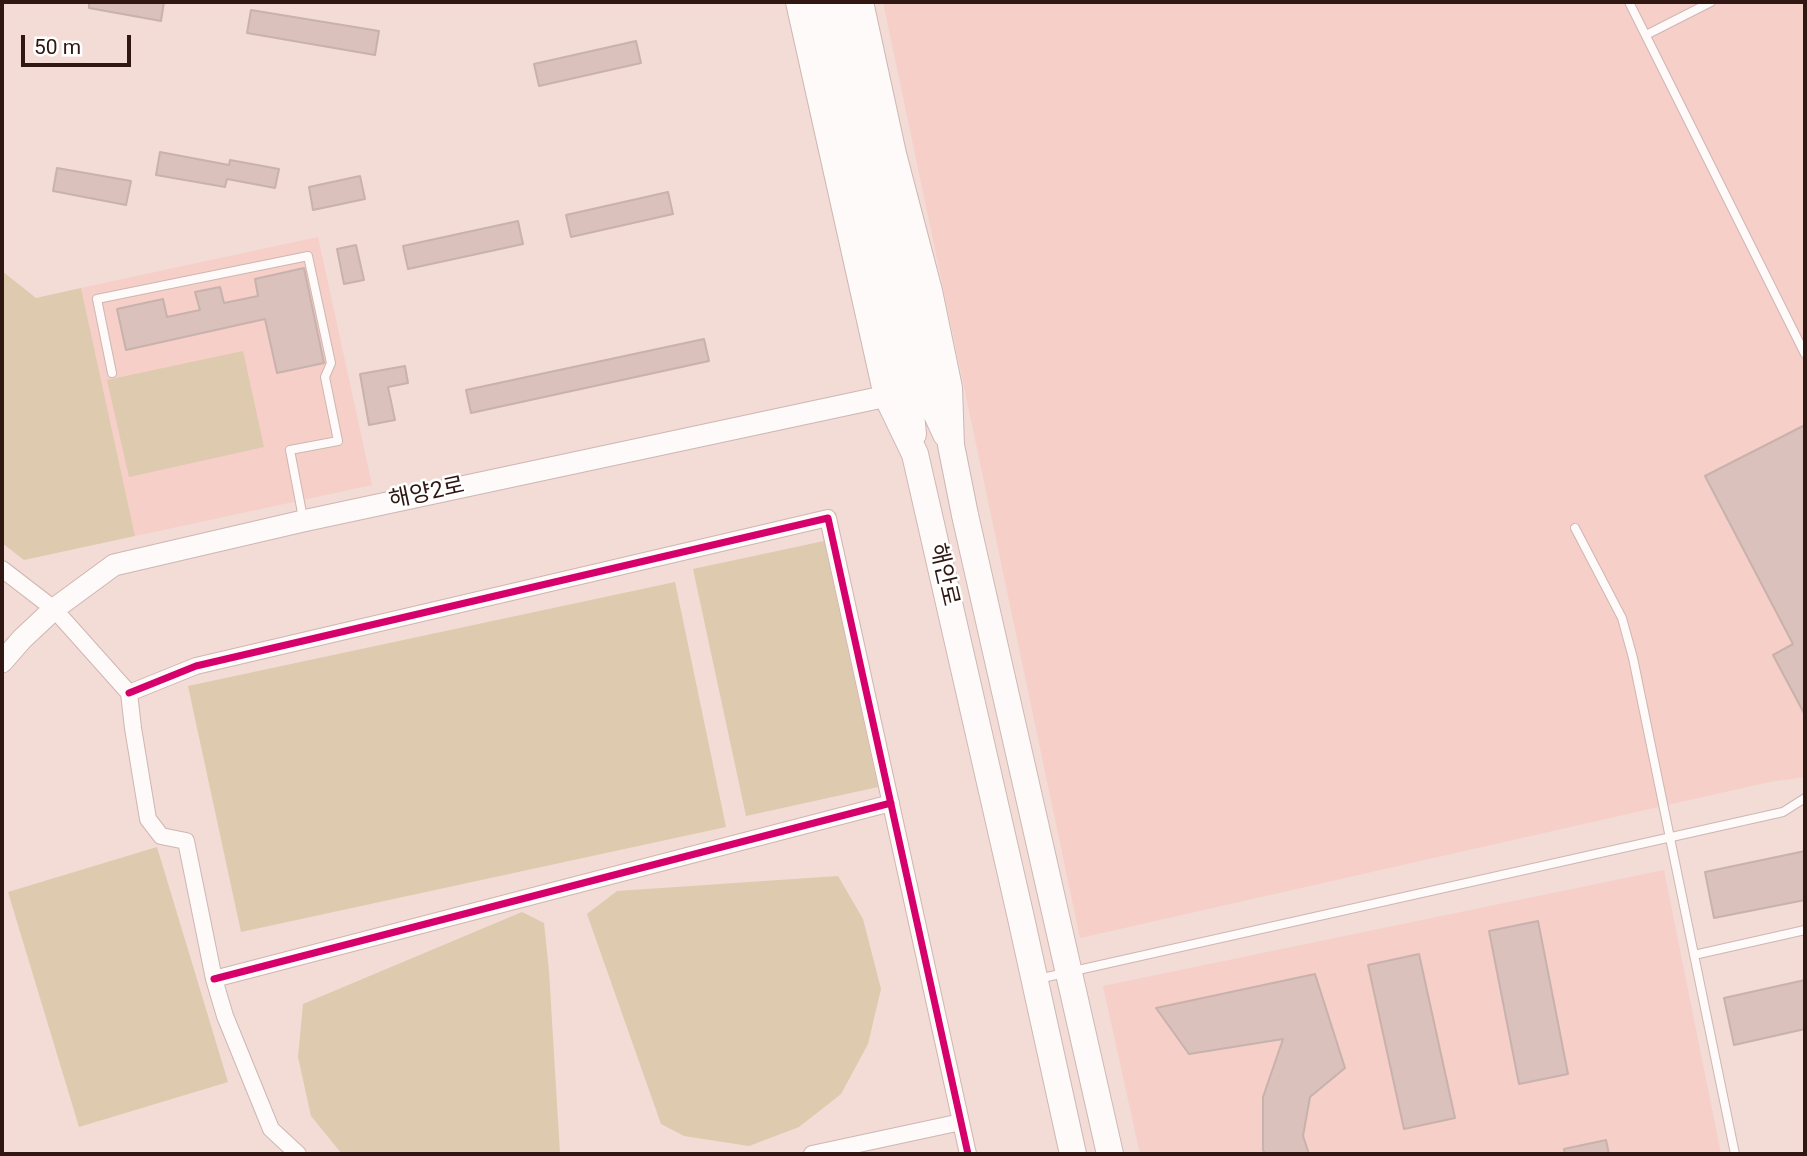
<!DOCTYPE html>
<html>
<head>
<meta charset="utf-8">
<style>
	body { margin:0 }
	#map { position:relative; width:1807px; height:1156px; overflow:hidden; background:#f3dbd6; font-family:Roboto,sans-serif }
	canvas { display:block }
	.frame { position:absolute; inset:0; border:4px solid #301712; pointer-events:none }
	.scale { position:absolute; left:21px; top:35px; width:110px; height:32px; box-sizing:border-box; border:4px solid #301712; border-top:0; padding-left:9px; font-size:21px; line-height:24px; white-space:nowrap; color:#301712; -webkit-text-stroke:5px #fff; paint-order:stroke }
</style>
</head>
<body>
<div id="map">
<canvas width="1807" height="1156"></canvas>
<div class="frame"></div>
<div class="scale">50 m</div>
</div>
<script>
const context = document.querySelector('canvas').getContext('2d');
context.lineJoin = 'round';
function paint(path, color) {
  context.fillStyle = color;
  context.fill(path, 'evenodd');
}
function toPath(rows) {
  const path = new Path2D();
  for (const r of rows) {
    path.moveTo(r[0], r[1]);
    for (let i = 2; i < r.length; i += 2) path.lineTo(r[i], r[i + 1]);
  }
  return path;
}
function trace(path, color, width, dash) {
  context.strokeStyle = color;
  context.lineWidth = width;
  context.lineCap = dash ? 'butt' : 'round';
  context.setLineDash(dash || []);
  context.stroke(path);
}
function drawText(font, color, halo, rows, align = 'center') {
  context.font = font + ' Roboto,"Noto Sans KR",sans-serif';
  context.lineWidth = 5;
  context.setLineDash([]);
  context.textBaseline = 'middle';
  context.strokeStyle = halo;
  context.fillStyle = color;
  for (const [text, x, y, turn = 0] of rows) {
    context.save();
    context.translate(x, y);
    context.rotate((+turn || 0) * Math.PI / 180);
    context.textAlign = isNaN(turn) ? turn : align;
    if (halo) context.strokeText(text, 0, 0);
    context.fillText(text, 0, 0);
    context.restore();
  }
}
const built = toPath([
	[883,2,1805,2,1805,777,1769,782,1080,938],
	[318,237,372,485,135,536,81,288],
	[1664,870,1721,1154,1140,1154,1103,986]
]);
const green = toPath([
	[2,271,36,298,81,288,135,536,24,560,2,543],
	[243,351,264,447,129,477,107,380],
	[824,541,878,787,746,816,693,569],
	[675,582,726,827,241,932,188,686],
	[157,847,228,1082,79,1127,8,892],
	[838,876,863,919,881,989,868,1044,841,1094,799,1127,749,1146,684,1136,661,1124,587,914,617,891],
	[522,912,544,923,549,971,560,1154,342,1154,311,1116,298,1057,303,1004]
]);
const building = toPath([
	[89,2,164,2,161,21,89,8,89,2],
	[251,10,379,31,375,55,247,33,251,10],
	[636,41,641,63,539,86,534,64,636,41],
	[160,152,229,165,230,160,279,169,275,188,227,179,225,187,156,175,160,152],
	[57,168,131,181,126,205,53,191,57,168],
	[360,176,365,199,313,210,309,187,360,176],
	[668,192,673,214,571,237,566,215,668,192],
	[518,221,523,244,408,269,403,246,518,221],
	[356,245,364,280,344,284,337,249,356,245],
	[304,268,324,363,277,373,265,319,126,350,117,309,163,299,167,317,200,310,195,292,220,287,224,303,258,296,255,279,304,268],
	[704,339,709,361,471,413,466,390,704,339],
	[405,366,408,383,388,387,395,420,369,425,360,374,405,366],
	[1805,425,1805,715,1773,655,1793,644,1705,476,1805,425],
	[1805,851,1805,900,1714,918,1705,872,1805,851],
	[1538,921,1568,1074,1519,1084,1489,931,1538,921],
	[1419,954,1455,1118,1404,1129,1368,965,1419,954],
	[1315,974,1345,1068,1310,1097,1303,1136,1309,1154,1265,1154,1263,1150,1263,1097,1283,1039,1189,1054,1156,1008,1315,974],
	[1805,980,1805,1029,1734,1045,1724,998,1805,980],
	[1606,1140,1609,1154,1565,1154,1564,1149,1606,1140]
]);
const service = toPath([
	[1629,2,1805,354],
	[1646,35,1711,2],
	[112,373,97,299,308,256,331,363,325,377,338,441,290,450,303,518],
	[1575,528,1622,618,1633,658,1735,1154],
	[1694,955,1805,930],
	[1038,979,1783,812,1805,798]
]);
const minor = toPath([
	[2,569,54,609,129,693,133,728,148,819,161,836,186,841,214,979,225,1016,271,1129,298,1154],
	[129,693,196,666,828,518,968,1154],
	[214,979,891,803],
	[812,1154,961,1122]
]);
const tertiary = toPath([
	[2,662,22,639,54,609,114,565,303,521,887,396]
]);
const primary = toPath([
	[799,2,887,396,915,454,1021,918,1073,1154],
	[820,2,858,182,909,393,913,434],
	[839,2,916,348,928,395,946,434],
	[860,2,893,154,929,291,949,388,951,445,965,515,1110,1154]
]);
const cycleway = toPath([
	[129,693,196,666,828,518,968,1154],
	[214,979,891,803]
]);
const streetNames = [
	["해양2로",427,494,-12],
	["해안로",943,575,77]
];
paint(built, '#f5cfc8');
paint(green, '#decaae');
paint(building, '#dac1bc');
trace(building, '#c9b1ac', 2);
trace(service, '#ceb6b2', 10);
trace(minor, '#ceb6b2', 18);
trace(tertiary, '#ceb6b2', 23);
trace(primary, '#ceb6b2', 28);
trace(service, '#fdfaf9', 8);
trace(minor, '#fdfaf9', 16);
trace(tertiary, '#fdfaf9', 21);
trace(primary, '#fdfaf9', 26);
trace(cycleway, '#d6006c', 7);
drawText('23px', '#301712', '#fff', streetNames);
</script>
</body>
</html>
